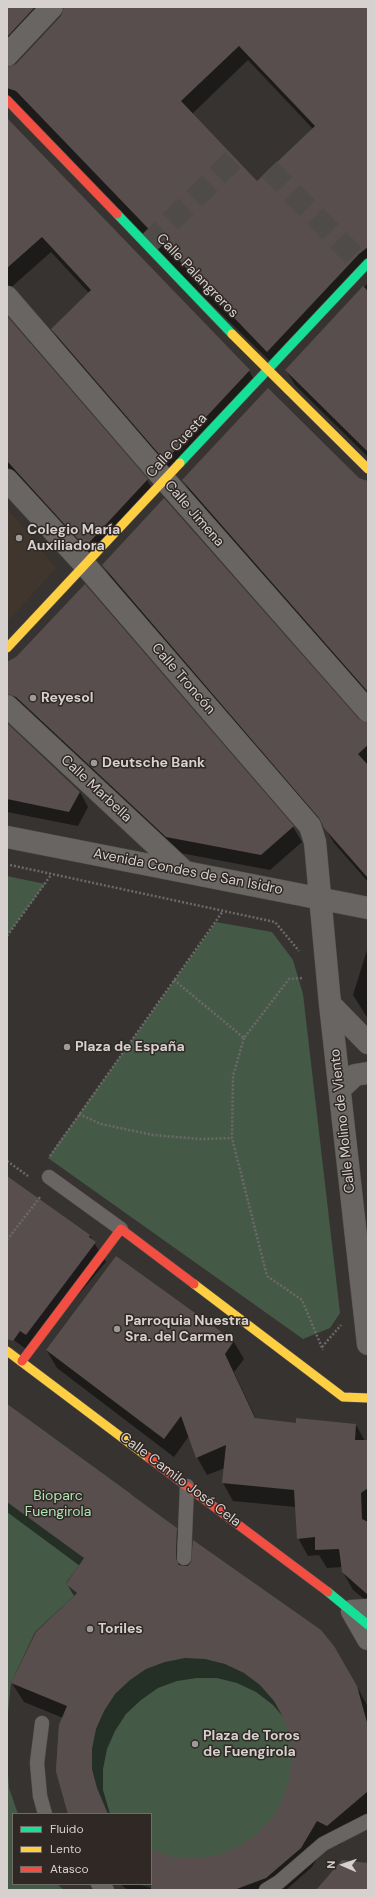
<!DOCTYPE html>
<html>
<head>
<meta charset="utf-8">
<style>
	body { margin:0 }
	#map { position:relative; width:375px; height:1897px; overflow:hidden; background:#363331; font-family:"DM Sans",sans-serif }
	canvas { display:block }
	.frame { position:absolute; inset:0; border:8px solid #d6d1ce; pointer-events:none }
	.legend { position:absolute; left:12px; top:1813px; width:140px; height:72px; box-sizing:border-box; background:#2f2824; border:1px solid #726c68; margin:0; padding:5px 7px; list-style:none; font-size:12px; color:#d6d1ce }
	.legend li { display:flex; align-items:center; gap:8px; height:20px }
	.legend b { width:20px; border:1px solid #726c68 }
	.north { position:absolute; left:323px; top:1845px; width:40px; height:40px; -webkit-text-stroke:3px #2f2824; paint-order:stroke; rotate:272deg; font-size:11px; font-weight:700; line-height:16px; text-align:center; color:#d6d1ce }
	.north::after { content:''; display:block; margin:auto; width:14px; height:18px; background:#d6d1ce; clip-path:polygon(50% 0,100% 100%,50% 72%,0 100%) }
</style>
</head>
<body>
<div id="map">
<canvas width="375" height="1897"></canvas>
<div class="frame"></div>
<ul class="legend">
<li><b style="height:5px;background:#16e098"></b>Fluido</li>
<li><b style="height:5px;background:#ffcf43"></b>Lento</li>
<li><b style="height:5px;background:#f24e42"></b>Atasco</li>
</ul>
<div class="north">N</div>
</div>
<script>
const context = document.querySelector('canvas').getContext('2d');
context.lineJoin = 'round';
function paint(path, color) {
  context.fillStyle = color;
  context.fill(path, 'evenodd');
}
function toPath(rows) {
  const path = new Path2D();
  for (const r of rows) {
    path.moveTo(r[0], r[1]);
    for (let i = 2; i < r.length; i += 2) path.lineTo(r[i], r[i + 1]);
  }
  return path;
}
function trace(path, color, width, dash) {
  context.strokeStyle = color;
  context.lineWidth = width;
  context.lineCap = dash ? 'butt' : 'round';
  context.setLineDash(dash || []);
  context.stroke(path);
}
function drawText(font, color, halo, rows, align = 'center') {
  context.font = font + ' "DM Sans",sans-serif';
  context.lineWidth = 3;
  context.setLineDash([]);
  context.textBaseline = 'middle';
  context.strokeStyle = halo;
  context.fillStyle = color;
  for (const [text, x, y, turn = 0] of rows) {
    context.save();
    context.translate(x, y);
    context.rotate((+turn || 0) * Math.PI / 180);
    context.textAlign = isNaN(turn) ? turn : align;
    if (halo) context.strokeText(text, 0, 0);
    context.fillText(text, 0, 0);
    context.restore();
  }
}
const built = toPath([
	[7,508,56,568,7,622]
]);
const green = toPath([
	[7,876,45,884,7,936],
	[216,922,272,932,293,960,303,994,340,1313,330,1328,303,1339,48,1158],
	[7,1404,131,1494,66,1583,77,1593,35,1632,11,1683,7,1722],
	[277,1644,324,1808,301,1848,266,1878,234,1890,157,1890,137,1884,151,1884,151,1814,68,1814,56,1771,59,1725,77,1682,107,1648],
	[7,1760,9,1788,18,1814,13,1814,13,1884,57,1884,64,1890,7,1890]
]);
const shadow = toPath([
	[7,7,368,7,368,269,276,367,7,106,7,68,16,65,62,16,64,10,58,10,7,61],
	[248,60,313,129,257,182,192,114],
	[7,119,249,371,258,386,174,475,61,344,52,329,89,293,51,252,7,291],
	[368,283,368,457,295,385,286,370],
	[7,318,147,480,156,495,94,561,7,486],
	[359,479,368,482,368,696,192,495,183,480],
	[103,565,358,720,368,724,368,882,334,843,325,828,112,580],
	[7,663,293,827,302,842,270,870,175,852,7,712],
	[7,724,80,792,88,807,78,826,7,812],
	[368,947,368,1019,353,995],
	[7,1177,90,1236,106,1262,30,1352,7,1335],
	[116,1258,234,1342,244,1359,234,1372,256,1419,297,1424,356,1425,365,1441,368,1443,368,1602,353,1590,343,1572,342,1567,327,1568,319,1555,308,1556,298,1538,296,1507,233,1501,223,1483,225,1468,207,1475,197,1457,189,1436,174,1457,57,1368,47,1351],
	[7,1406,176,1529,188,1549,187,1568,356,1685,368,1707,368,1820,339,1845,328,1840,312,1867,286,1890,128,1890,120,1884,151,1884,151,1851,174,1858,196,1859,218,1856,239,1848,257,1835,273,1819,284,1799,290,1780,293,1759,291,1738,285,1719,273,1705,256,1692,237,1683,217,1678,197,1678,177,1681,158,1688,141,1700,126,1714,115,1731,107,1749,103,1769,103,1790,110,1814,69,1814,63,1718,24,1702,12,1683,74,1596,67,1584,80,1566,7,1512]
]);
const building = toPath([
	[7,7,35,7,7,37],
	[64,7,368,7,368,247,359,254,267,352,16,91,7,88,7,67,16,64,61,16],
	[239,46,315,126,257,181,181,101],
	[7,118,250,370,165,461,51,329,91,290,42,237,7,268],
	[363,286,368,291,368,452,285,370],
	[7,316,148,479,85,547,7,461],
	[268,388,359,478,368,481,368,692,182,480],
	[164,498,359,719,368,723,368,745,358,754,368,765,368,878,324,828,319,818,102,565],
	[85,584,294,826,261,855,166,837,16,697,7,694,7,662,16,657],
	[7,723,80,792,69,812,7,799],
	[7,1176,90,1235,89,1237,96,1242,26,1335,20,1331,13,1341,7,1339],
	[116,1256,234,1341,225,1354,255,1418,296,1423,296,1418,356,1424,355,1440,367,1440,368,1488,361,1493,362,1519,368,1522,368,1595,342,1572,339,1549,315,1550,315,1537,297,1539,294,1490,222,1483,226,1445,196,1458,181,1416,164,1439,46,1350],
	[7,1404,177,1528,176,1558,179,1565,188,1566,191,1562,193,1540,321,1630,334,1646,357,1686,368,1726,367,1792,327,1826,317,1821,301,1848,266,1878,234,1890,151,1890,151,1850,174,1857,196,1858,218,1855,238,1847,257,1834,272,1818,283,1799,289,1780,292,1759,290,1739,284,1719,274,1701,260,1685,244,1673,225,1664,205,1659,185,1658,165,1662,146,1669,130,1680,115,1694,104,1711,96,1729,92,1749,92,1769,97,1788,108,1814,68,1814,56,1771,59,1725,67,1706,11,1683,36,1632,77,1593,66,1584,84,1558,7,1502],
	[342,1860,368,1863,368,1890,316,1890]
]);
const streetTunnel = toPath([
	[269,169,365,267],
	[147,245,235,158]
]);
const path = toPath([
	[10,865,275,922,299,951],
	[7,936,51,875],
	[174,980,244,1038,289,979,302,978],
	[244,1038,233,1076,232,1138,267,1276,302,1300,323,1350],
	[79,1114,101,1124,153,1135,200,1139,232,1138],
	[50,1156,223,911],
	[7,1161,28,1176],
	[7,1240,41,1196],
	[322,1347,341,1325]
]);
const lane = toPath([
	[49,1177,121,1229],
	[184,1558,187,1486],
	[42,1723,37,1763,40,1796,45,1814],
	[98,1884,107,1890],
	[266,1890,279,1882,323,1844,368,1821]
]);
const street = toPath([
	[7,55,52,7],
	[7,297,164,479,368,711],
	[7,480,85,565,310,826,315,842,330,1004,368,1344],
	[7,706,185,872],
	[7,837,368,908],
	[330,1004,368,1043],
	[340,1089,355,1075,368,1073],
	[368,1610,352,1611,368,1639]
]);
const fast = toPath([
	[117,214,232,334],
	[180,463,368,263],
	[328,1592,368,1625]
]);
const slow = toPath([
	[232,334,368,469],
	[7,648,180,463],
	[194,1284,343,1397,368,1398],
	[7,1351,149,1458]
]);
const jam = toPath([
	[7,100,117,214],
	[22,1361,121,1229,194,1284],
	[149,1458,328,1592]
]);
const markers = [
	[19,538,4,"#9e9a97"],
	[33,698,4,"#9e9a97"],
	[94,763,4,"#9e9a97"],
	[67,1047,4,"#9e9a97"],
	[117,1329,4,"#9e9a97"],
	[90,1629,4,"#9e9a97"],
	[195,1744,4,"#9e9a97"]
];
const streetNames = [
	["Calle Palangreros",197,276,46],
	["Calle Cuesta",177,446,-47],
	["Calle Jimena",194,514,49],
	["Calle Troncón",183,679,49],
	["Calle Marbella",96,789,43],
	["Avenida Condes de San Isidro",188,872,11],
	["Calle Molino de Viento",343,1121,-96],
	["Calle Camilo José Cela",180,1480,37]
];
const poiNames = [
	["Colegio María",27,530],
	["Auxiliadora",27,546],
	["Reyesol",41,698],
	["Deutsche Bank",102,763],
	["Plaza de España",75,1047],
	["Parroquia Nuestra",125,1321],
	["Sra. del Carmen",125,1337],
	["Toriles",98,1629],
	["Plaza de Toros",203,1736],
	["de Fuengirola",203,1752]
];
const parkNames = [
	["Bioparc",58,1496],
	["Fuengirola",58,1512]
];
paint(built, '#40362e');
paint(green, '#455947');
paint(shadow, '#0007');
paint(building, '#584e4d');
trace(streetTunnel, '#4e4b49', 22, [22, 11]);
trace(lane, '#524f4d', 15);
trace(street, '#524f4d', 23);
trace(fast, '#524f4d', 10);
trace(slow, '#524f4d', 10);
trace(jam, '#524f4d', 10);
trace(path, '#6c6968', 2.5, [2, 2]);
trace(lane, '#686563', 14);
trace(street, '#686563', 22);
trace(fast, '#16e098', 9);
trace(slow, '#ffcf43', 9);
trace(jam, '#f24e42', 9);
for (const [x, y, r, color] of markers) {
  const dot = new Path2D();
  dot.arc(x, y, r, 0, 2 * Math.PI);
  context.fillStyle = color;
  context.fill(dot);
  trace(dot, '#2f2824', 1.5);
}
drawText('14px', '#d6d1ce', '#2f2824', streetNames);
drawText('bold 14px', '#d6d1ce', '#2f2824', poiNames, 'left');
drawText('14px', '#ade5b5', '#2f2824', parkNames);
</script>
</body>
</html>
